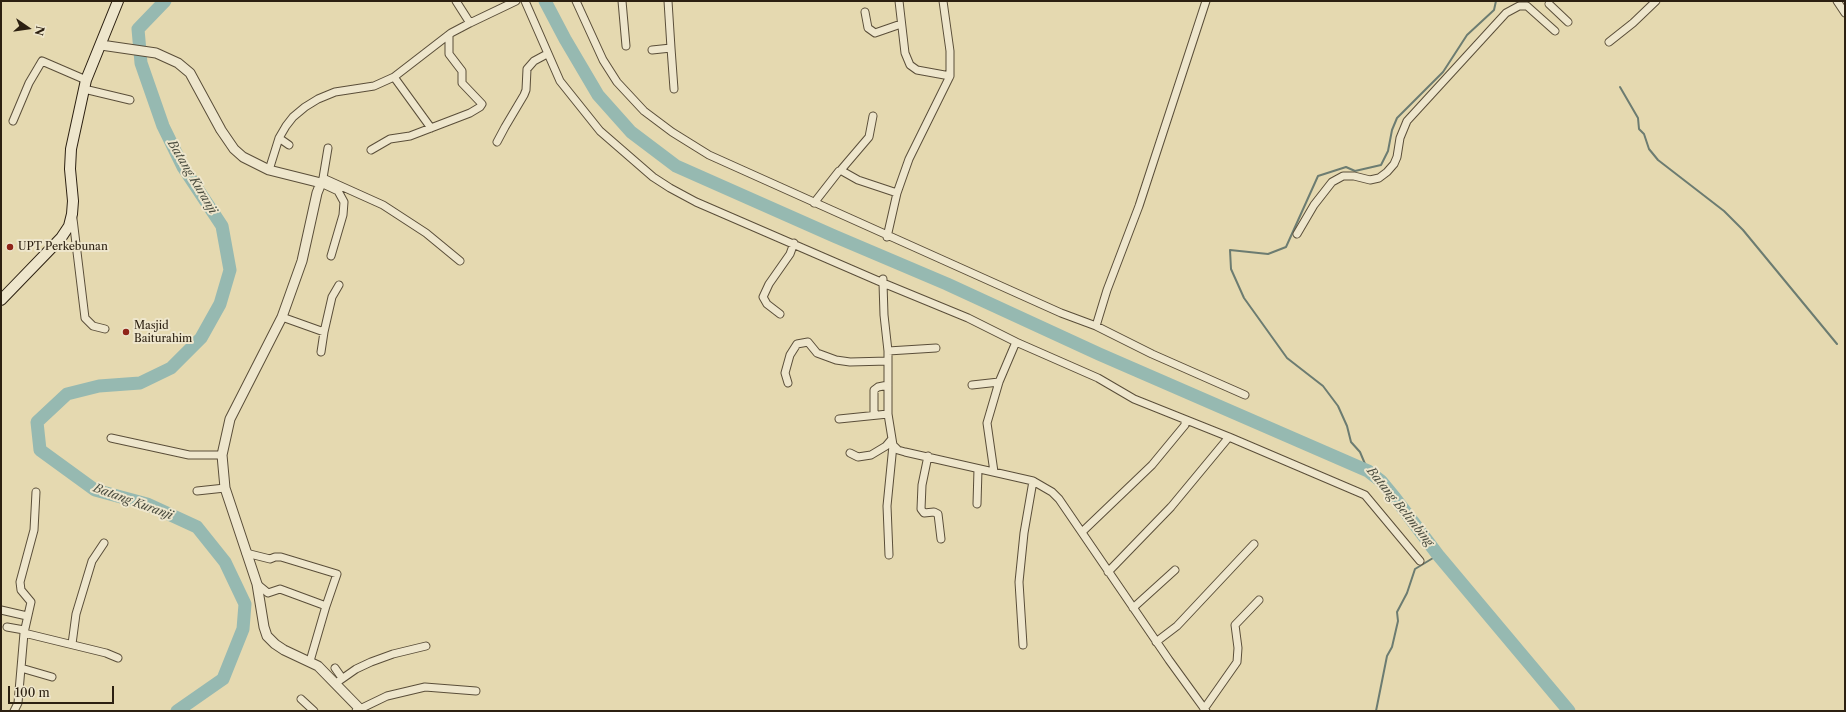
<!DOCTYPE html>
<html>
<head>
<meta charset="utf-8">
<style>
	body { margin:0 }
	#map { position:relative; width:1846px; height:712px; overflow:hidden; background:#e5d9b0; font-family:"Libre Caslon Text",serif }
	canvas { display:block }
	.frame { position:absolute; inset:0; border:2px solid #2c2011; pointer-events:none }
	.north { position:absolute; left:8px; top:8px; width:40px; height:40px; -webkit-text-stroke:3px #eee6cc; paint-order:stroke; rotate:103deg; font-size:11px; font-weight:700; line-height:16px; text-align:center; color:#2c2011 }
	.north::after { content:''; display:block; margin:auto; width:14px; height:18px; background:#2c2011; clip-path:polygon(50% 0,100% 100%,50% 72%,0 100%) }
	.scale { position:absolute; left:8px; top:686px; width:106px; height:18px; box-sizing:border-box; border:2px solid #2c2011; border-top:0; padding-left:5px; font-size:12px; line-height:14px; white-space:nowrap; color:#2c2011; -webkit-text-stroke:3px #eee6cc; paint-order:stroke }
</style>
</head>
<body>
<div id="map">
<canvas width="1846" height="712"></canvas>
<div class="frame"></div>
<div class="north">N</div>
<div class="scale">100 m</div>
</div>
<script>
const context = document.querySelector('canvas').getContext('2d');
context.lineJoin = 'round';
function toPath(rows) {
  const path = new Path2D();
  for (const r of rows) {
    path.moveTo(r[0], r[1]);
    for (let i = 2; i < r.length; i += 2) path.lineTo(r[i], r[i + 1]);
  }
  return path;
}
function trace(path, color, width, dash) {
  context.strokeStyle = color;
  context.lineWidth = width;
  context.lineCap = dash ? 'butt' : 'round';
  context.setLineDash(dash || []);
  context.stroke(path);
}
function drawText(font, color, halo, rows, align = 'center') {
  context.font = font + ' "Libre Caslon Text",serif';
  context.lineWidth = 4;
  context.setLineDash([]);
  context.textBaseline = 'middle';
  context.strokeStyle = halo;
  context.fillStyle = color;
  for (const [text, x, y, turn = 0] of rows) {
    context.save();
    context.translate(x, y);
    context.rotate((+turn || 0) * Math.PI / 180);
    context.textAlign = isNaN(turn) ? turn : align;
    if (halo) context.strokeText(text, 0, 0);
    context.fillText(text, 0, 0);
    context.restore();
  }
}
const stream = toPath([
	[1620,87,1638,118,1639,129,1644,134,1649,149,1658,160,1724,211,1743,230,1837,344],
	[1368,471,1360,452,1351,442,1347,426,1338,406,1323,386,1287,358,1244,298,1231,269,1230,250,1268,254,1286,247,1318,176,1346,167,1355,171,1381,165,1388,151,1392,130,1397,118,1443,72,1467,35,1494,10,1496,1],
	[1376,711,1387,656,1392,647,1398,621,1397,612,1407,593,1415,569,1438,555]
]);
const river = toPath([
	[165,1,138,29,141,63,163,126,183,167,222,226,230,270,220,304,201,338,171,368,140,383,99,386,67,394,37,422,40,450,95,490,147,504,197,527,225,562,245,604,243,629,223,679,177,711],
	[545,1,565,39,598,95,631,132,676,166,834,236,947,284,1099,354,1368,471,1381,481,1395,498,1438,555,1569,711]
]);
const minor = toPath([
	[456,1,470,23],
	[525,1,560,81,600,131,653,177,670,188,696,202,883,283,884,315,888,351,888,414,893,445,898,450,905,452,1033,481,1052,492,1059,499,1169,660,1206,711],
	[576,1,603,60,617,82,644,111,672,132,709,155,1061,313,1096,326,1152,354,1245,395],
	[622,1,626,46],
	[899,1,905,53,910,65,917,70,950,76],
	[1837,1,1845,13],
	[1549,4,1568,22],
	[865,12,868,28,875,33,901,24],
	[1609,42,1633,23,1656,1],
	[671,48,674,89],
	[652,50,671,48,668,1],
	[394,77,431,128],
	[84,89,130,100],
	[13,121,29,83,42,61,86,80],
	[279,138,289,145],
	[497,142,505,127,524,95,526,90,527,69,534,61,547,54],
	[371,150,390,139,410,136,470,113,480,107,482,104,462,83,462,71,449,54,449,35],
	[269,170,279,138,286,126,293,117,305,107,318,99,335,92,374,86,394,77,451,33,470,23,516,1],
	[840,171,869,137,873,116],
	[323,178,328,148],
	[814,203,839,171,842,171,858,180,897,193],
	[73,219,85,318,93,326,105,329],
	[1297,234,1314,205,1332,182,1343,176,1354,176,1370,180,1379,178,1387,172,1394,164,1397,157,1400,138,1407,121,1506,13,1519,6,1527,6,1555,31],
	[887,237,897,193,909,159,950,76,950,51,943,1],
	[331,256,343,215,344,202,338,191,321,183,323,178,383,205,426,233,460,261],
	[883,279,883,283,968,318,1016,342,999,382,987,423,994,472],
	[780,314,767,304,763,297,769,284,790,254,794,243],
	[282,317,324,332,332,297,339,285],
	[1096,326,1107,290,1139,206,1206,1],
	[1016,342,1098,378,1134,399,1229,437,1365,495,1420,561],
	[888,351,936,348],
	[321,352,324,332],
	[788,383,785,373,790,355,797,344,808,342,817,353,836,360,850,362,888,361],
	[972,385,999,382],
	[874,415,874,390,878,387,888,385],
	[839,419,888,414],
	[111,438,189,455,222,455],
	[850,453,858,457,871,455,886,446,891,440],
	[928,456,922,485,921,509,924,513,934,512,938,514,941,539],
	[197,491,225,488],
	[977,504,978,469],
	[1082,532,1152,465,1185,425,1185,420],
	[246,553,270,559,275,557,281,557,337,574,326,606],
	[889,555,887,506,893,445],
	[1108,572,1171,507,1229,437],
	[257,584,268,593,280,589,326,606,310,661],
	[1133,608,1175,570],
	[1,610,27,616],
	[7,627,24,630],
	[24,633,106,653,118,658],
	[1156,642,1177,626,1254,544],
	[72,644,76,614,92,561,104,543],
	[1023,645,1019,582,1024,533,1033,481],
	[21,668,52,677],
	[335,668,342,678],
	[336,683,356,669,371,662,393,654,426,646],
	[301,699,314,711],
	[1204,709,1237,662,1238,648,1235,625,1259,600],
	[14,711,18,703,24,633,31,602,21,590,20,582,34,530,36,492],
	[362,711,360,709,387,696,425,687,476,691]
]);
const tertiary = toPath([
	[101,45,156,53,178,63,190,73,221,130,234,149,243,157,269,170,321,183,317,193,302,261,282,317,230,419,222,455,225,488,257,584,264,627,267,636,275,644,284,650,318,666,360,709,357,711]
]);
const secondary = toPath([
	[1,300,61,238,69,226,72,214,73,201,70,169,71,149,86,80,118,1]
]);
const markers = [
	[10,247,4,"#8f2418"],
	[126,332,4,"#8f2418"]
];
const poiNames = [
	["UPT Perkebunan",18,247],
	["Masjid",134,326],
	["Baiturahim",134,339]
];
const waterNames = [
	["Batang Kuranji",192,177,59],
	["Batang Kuranji",133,502,20],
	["Batang Belimbing",1400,507,51]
];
trace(stream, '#6c7c71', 2);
trace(river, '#96b9b1', 13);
trace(minor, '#5a4e39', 9);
trace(tertiary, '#5a4e39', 11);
trace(secondary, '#2c2011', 12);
trace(minor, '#eee6cc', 7);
trace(tertiary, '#eee6cc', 9);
trace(secondary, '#eee6cc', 10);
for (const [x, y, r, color] of markers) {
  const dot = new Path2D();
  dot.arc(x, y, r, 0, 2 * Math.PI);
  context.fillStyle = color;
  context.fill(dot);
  trace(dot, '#eee6cc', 1.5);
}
drawText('11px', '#2c2011', '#eee6cc', poiNames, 'left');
drawText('italic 12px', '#4c4e41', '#eee6cc', waterNames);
</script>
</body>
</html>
